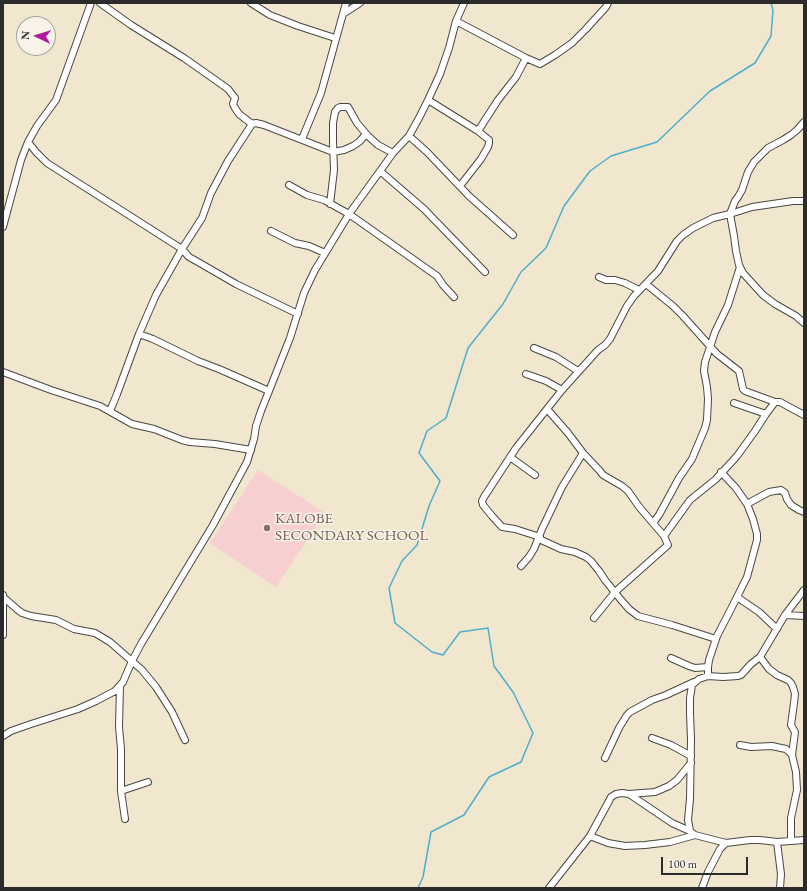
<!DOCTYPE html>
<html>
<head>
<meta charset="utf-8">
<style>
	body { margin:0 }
	#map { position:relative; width:807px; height:891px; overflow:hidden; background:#f0e7ce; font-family:"EB Garamond",serif }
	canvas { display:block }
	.frame { position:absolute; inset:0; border:4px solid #2b2b2b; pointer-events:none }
	.north { position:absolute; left:16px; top:16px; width:40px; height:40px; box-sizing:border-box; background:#f7f3e8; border:1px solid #a5a39c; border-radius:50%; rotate:274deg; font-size:11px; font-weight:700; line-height:16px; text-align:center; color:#2b2b2b }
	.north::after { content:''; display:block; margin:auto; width:14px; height:18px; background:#b5179e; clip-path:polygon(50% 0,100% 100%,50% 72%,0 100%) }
	.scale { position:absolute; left:661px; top:857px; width:87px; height:18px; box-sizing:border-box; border:2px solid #2b2b2b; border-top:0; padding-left:5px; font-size:12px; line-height:14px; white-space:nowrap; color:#2b2b2b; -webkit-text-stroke:3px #f7f3e8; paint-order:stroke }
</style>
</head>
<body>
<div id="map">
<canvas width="807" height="891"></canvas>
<div class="frame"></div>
<div class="north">N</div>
<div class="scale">100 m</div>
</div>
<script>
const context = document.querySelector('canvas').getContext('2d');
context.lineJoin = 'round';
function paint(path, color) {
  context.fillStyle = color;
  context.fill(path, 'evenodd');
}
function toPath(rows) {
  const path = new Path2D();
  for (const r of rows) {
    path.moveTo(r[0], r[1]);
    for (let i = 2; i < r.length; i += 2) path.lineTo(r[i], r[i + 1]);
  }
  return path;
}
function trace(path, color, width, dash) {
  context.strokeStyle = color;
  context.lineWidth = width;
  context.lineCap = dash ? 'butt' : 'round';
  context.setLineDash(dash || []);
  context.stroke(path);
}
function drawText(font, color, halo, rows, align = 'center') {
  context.font = font + ' "EB Garamond",serif';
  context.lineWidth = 3;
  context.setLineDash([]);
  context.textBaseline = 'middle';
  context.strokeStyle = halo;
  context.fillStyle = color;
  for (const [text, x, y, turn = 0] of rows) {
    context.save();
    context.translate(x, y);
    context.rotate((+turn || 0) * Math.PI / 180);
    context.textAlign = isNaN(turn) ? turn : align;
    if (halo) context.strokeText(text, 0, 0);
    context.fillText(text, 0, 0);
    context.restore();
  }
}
const built = toPath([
	[258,470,325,513,276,587,210,543]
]);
const stream = toPath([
	[418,888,423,877,431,832,464,815,489,777,521,762,533,733,513,692,494,666,488,628,460,632,443,655,432,652,395,623,389,588,402,561,417,545,429,506,440,481,419,453,427,431,446,418,468,348,503,304,521,272,546,248,564,206,590,171,611,156,657,142,710,91,755,63,771,36,773,10,771,3]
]);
const street = toPath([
	[100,3,131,25,184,58,214,79,228,89,235,98,233,104,235,108,239,114,252,124],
	[251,3,270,15,298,26,335,38],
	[343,14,360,3],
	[456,21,526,58,540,64,555,55,572,43,586,29,606,7,608,3],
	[428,100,478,131,489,140,489,143,488,147,481,159,460,186],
	[804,122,797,130,791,135,783,140,768,148,754,162,748,172,742,190,738,197,735,201,730,214,734,236,736,251,739,265,743,273,763,295,775,304,796,316,804,323],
	[478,131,498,100,516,77,526,58],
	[409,136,427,152,469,196,513,235],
	[302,139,321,93,346,3],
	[28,142,36,152,47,163,182,249,189,257,198,262,236,284,298,314],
	[380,171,424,209,485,272],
	[289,185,307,195,324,200,349,214,437,276,443,285,454,297],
	[330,204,334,170,333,141,333,123,335,112,338,108,340,107,348,107,357,123,368,136,378,145,393,153],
	[3,227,21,160,28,142,37,126,56,100,91,3],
	[271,231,295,243,309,246,325,253],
	[599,277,606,280,615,280,625,283,639,290],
	[646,284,673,306,683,316,717,354,739,371,743,389,745,391,775,402],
	[139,334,153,339,198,361,219,369,269,391],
	[534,348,556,357,578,371],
	[3,372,51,390,100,406,132,424,154,429,182,440,190,442,215,444,251,450],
	[526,374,546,381,562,390],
	[734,403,766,414],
	[547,409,568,433,583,453,600,471,603,475,622,486,628,491,640,508,664,536,668,545,615,592,594,618],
	[110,411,117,394,139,334,156,295,182,249,202,218,211,193,228,161,252,124,256,123,264,125,333,152,344,150,353,146,359,142,366,134],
	[510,457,535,475],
	[747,504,769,492,781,490,785,493,787,499,791,505,799,510,804,512],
	[653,523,659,515,679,478,692,459,705,428,707,420,708,399,707,387,704,371,705,362,715,332,728,305,740,267],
	[664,536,690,500,716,479,737,456,755,431,766,414,775,402,780,402,804,415],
	[540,537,515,529,502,527,492,516,483,505,482,501,484,497,516,448,562,390,598,350,605,345,610,339,627,306,634,296,658,271,677,241,683,235,693,228,713,218,730,214,752,207,793,201,804,201],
	[539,539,561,549,575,552,586,557,591,561,599,571,605,580,621,600,629,609,638,616,672,625,716,639],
	[521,566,529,557,534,549,542,529,562,487,583,453],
	[3,595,3,635],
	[3,597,18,610,22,613,31,616,56,620,74,629,95,633,110,642,142,670,156,687,172,712,185,740],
	[737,597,759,612,777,629],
	[785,615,804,616],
	[760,657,769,669,777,675,788,680,791,683,793,687,795,694,794,703,791,725,795,732,792,755,796,772,797,790,791,818,791,841],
	[671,658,689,666,695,668,708,667],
	[708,676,708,667,709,660,717,636,731,609,747,577,757,540,757,534,753,519,747,504,736,488,721,472],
	[120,686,119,727,121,749,121,791,125,819],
	[3,736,11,731,31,724,78,709,96,701,115,691,123,682,132,661,141,644,213,525,247,462,254,439,256,426,261,411,269,391,290,338,304,293,315,270,349,214,393,153,409,136,419,118,428,100,440,74,449,48,456,21,464,3],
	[652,738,671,745,691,756],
	[740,745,751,747,772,746,781,748,786,749,792,755],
	[605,758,619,728,627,715,630,712,652,700,666,695,694,682],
	[121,791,148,782],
	[629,794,655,792,669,786,677,780,691,763],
	[590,836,608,843,625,846,645,845,670,842,695,835],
	[777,842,804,840],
	[549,888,590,836,609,801,611,797,616,794,622,793,629,794,672,823,690,831],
	[702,888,708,872,720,849,726,843],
	[780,888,781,874,777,842,760,840,750,840,726,843,695,835,690,831,688,820,690,799,691,740,690,713,690,698,692,685,699,679,708,676,723,677,738,676,741,675,751,664,760,657,785,615,804,590]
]);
const markers = [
	[267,528,4,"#8d6e63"]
];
const educationNames = [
	["KALOBE",275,519],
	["SECONDARY SCHOOL",275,536]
];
paint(built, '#f7cfd0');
trace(stream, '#4eaecd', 1.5);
trace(street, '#494743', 8);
trace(street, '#fff', 6);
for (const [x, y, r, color] of markers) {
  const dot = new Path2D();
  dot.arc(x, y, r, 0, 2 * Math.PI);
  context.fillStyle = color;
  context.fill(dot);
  trace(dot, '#f7f3e8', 1.5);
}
drawText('15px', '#785e54', '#f7f3e8', educationNames, 'left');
</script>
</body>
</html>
